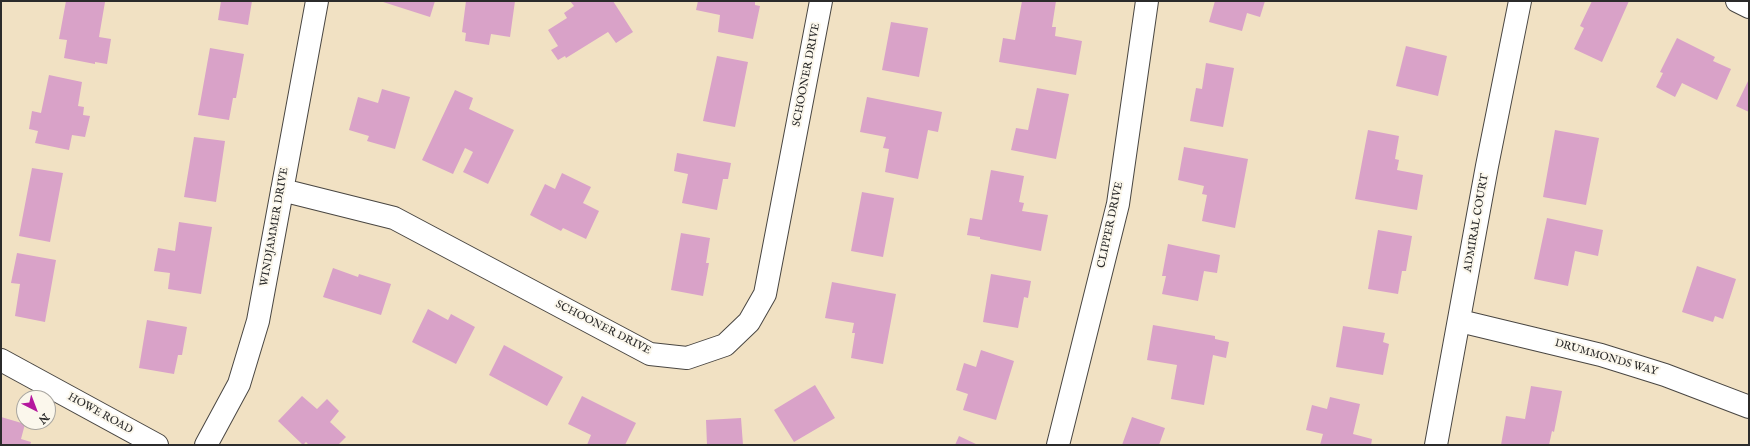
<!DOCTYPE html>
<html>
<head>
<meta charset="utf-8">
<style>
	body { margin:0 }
	#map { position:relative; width:1750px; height:446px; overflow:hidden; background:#f1e1c3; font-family:"IM FELL English",serif }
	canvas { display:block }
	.frame { position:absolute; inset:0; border:2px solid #2b2b2b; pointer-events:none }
	.north { position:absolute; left:16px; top:390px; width:40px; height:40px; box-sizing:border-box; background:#fbf7ec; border:1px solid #a8a59f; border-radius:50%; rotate:138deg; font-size:11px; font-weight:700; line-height:16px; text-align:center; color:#2b2b2b }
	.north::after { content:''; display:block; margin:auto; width:14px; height:18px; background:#b5179e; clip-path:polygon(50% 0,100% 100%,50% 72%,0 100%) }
</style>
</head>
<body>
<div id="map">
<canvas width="1750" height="446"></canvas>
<div class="frame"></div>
<div class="north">N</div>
</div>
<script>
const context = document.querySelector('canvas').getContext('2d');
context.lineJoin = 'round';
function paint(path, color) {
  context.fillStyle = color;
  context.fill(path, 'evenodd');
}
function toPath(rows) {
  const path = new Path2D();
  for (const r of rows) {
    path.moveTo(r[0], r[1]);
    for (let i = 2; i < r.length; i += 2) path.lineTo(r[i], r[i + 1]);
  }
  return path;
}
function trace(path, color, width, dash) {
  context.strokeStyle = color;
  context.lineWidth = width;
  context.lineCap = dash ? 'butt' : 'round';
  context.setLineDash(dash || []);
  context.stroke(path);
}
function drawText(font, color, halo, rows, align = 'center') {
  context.font = font + ' "IM FELL English",serif';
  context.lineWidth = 4;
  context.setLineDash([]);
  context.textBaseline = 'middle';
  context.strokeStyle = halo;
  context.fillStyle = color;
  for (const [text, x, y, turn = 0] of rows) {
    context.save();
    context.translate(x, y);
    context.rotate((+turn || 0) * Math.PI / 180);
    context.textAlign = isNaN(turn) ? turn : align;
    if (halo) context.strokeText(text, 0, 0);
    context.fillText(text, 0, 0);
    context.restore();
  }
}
const building = toPath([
	[66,1,105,2,99,37,111,39,107,64,95,62,95,64,64,58,67,40,59,39],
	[221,1,252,1,248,25,218,20],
	[380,1,435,1,430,17],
	[466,1,515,1,510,37,491,34,489,45,465,41,466,33,462,32],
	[570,1,613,1,633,32,616,43,608,32,566,58,565,56,558,60,551,50,558,46,548,30,567,18,564,13,574,6],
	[698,1,755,1,755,5,760,6,753,39,718,32,720,15,696,10],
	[1022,1,1056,1,1052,27,1056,27,1055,36,1082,41,1076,75,999,62,1003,38,1015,40],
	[1215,1,1265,1,1260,17,1247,13,1242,31,1209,22],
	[1592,1,1629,1,1602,62,1574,49,1584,28,1580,26],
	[891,22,928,28,919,77,882,70],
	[1677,38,1715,57,1713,61,1731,69,1717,100,1682,83,1675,97,1656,87,1663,73,1660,72],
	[1406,46,1447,56,1438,96,1396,86],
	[210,48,244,54,236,98,233,98,229,120,198,115],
	[717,56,748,62,735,127,703,121],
	[1206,63,1234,68,1223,127,1190,121,1196,88,1202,89],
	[49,75,82,82,78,106,84,107,83,115,90,116,85,137,72,135,69,150,35,143,38,131,29,129,32,111,41,113],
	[1749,79,1749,112,1736,106],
	[1037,88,1069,94,1056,159,1011,150,1016,128,1028,130],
	[382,89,410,97,395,149,367,141,369,136,349,130,358,97,378,103],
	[455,90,473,98,469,109,514,130,488,184,463,172,473,152,465,148,453,174,422,160],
	[867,97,942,112,938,132,928,130,918,179,885,172,889,149,883,148,886,137,860,132],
	[1368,130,1399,136,1395,159,1399,160,1397,170,1423,175,1417,210,1355,199],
	[1555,130,1599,138,1586,205,1543,197],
	[194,137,225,141,216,202,184,197],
	[1184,147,1248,159,1235,228,1202,221,1207,195,1202,194,1204,186,1178,180],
	[677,153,731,163,728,179,723,179,717,210,682,203,688,174,674,171],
	[32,168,63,173,50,242,19,236],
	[991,170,1024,176,1019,202,1024,203,1022,211,1048,215,1041,251,980,239,980,237,967,235,970,218,982,220],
	[562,173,591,187,583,203,599,211,586,239,563,228,561,231,530,215,545,184,555,189],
	[862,192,894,198,883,257,851,251],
	[1547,218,1603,230,1598,256,1575,251,1568,286,1534,279],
	[179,222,212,227,201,294,168,289,170,273,154,271,158,248,175,251],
	[1378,230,1412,236,1406,271,1402,271,1398,294,1368,289],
	[681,233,710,238,706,263,709,263,703,296,671,290],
	[1168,244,1220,255,1217,273,1204,271,1198,301,1162,294,1166,276,1162,276],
	[17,253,56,260,45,322,15,316,20,284,11,283],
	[1697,266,1736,279,1723,319,1715,316,1713,322,1682,312],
	[333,268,358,277,359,274,391,284,381,315,323,297],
	[991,274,1031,281,1028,298,1024,297,1018,328,983,322],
	[832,282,896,294,883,364,851,358,855,333,852,333,854,323,825,318],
	[428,309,448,320,451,314,475,327,456,364,412,342],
	[147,320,187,327,182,355,178,355,174,374,139,368],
	[1153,325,1215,336,1215,339,1229,342,1226,358,1213,355,1204,405,1171,399,1177,365,1147,360],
	[1343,326,1385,333,1383,342,1389,344,1383,375,1336,367],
	[504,345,563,377,547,406,489,375],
	[981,350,1014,361,996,420,963,410,968,394,956,390,964,363,976,367],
	[815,385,835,418,794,442,774,410],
	[1531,386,1562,391,1554,432,1552,431,1549,445,1501,445,1506,416,1525,419],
	[302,396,317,409,327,399,339,411,330,422,346,437,338,445,309,445,306,442,303,445,278,421],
	[582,396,636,423,625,445,587,445,591,435,568,424],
	[1330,397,1360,404,1353,434,1372,439,1371,445,1320,445,1323,434,1306,430,1312,405,1327,409],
	[1,417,25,424,21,439,31,442,30,445,1,445],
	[1132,417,1165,428,1159,445,1122,445],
	[741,418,743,445,707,445,706,420],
	[959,436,978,445,955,445]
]);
const minor = toPath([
	[1737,1,1749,7],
	[282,190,394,218,650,354,687,358,725,345,749,322,765,294,821,1],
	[1460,321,1601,355,1665,375,1749,407],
	[1,360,157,445],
	[206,445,239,384,258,321,317,1],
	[1058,445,1118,204,1147,1],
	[1436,445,1487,166,1520,1]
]);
const streetNames = [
	["SCHOONER DRIVE",807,75,-79],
	["ADMIRAL COURT",1477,223,-80],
	["CLIPPER DRIVE",1111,225,-78],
	["WINDJAMMER DRIVE",275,227,-80],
	["SCHOONER DRIVE",603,328,27],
	["DRUMMONDS WAY",1606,358,16],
	["HOWE ROAD",100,414,29]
];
paint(building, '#d9a2c8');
trace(minor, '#494642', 24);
trace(minor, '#fff', 22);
drawText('11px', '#2b2b2b', '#fbf7ec', streetNames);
</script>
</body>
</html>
